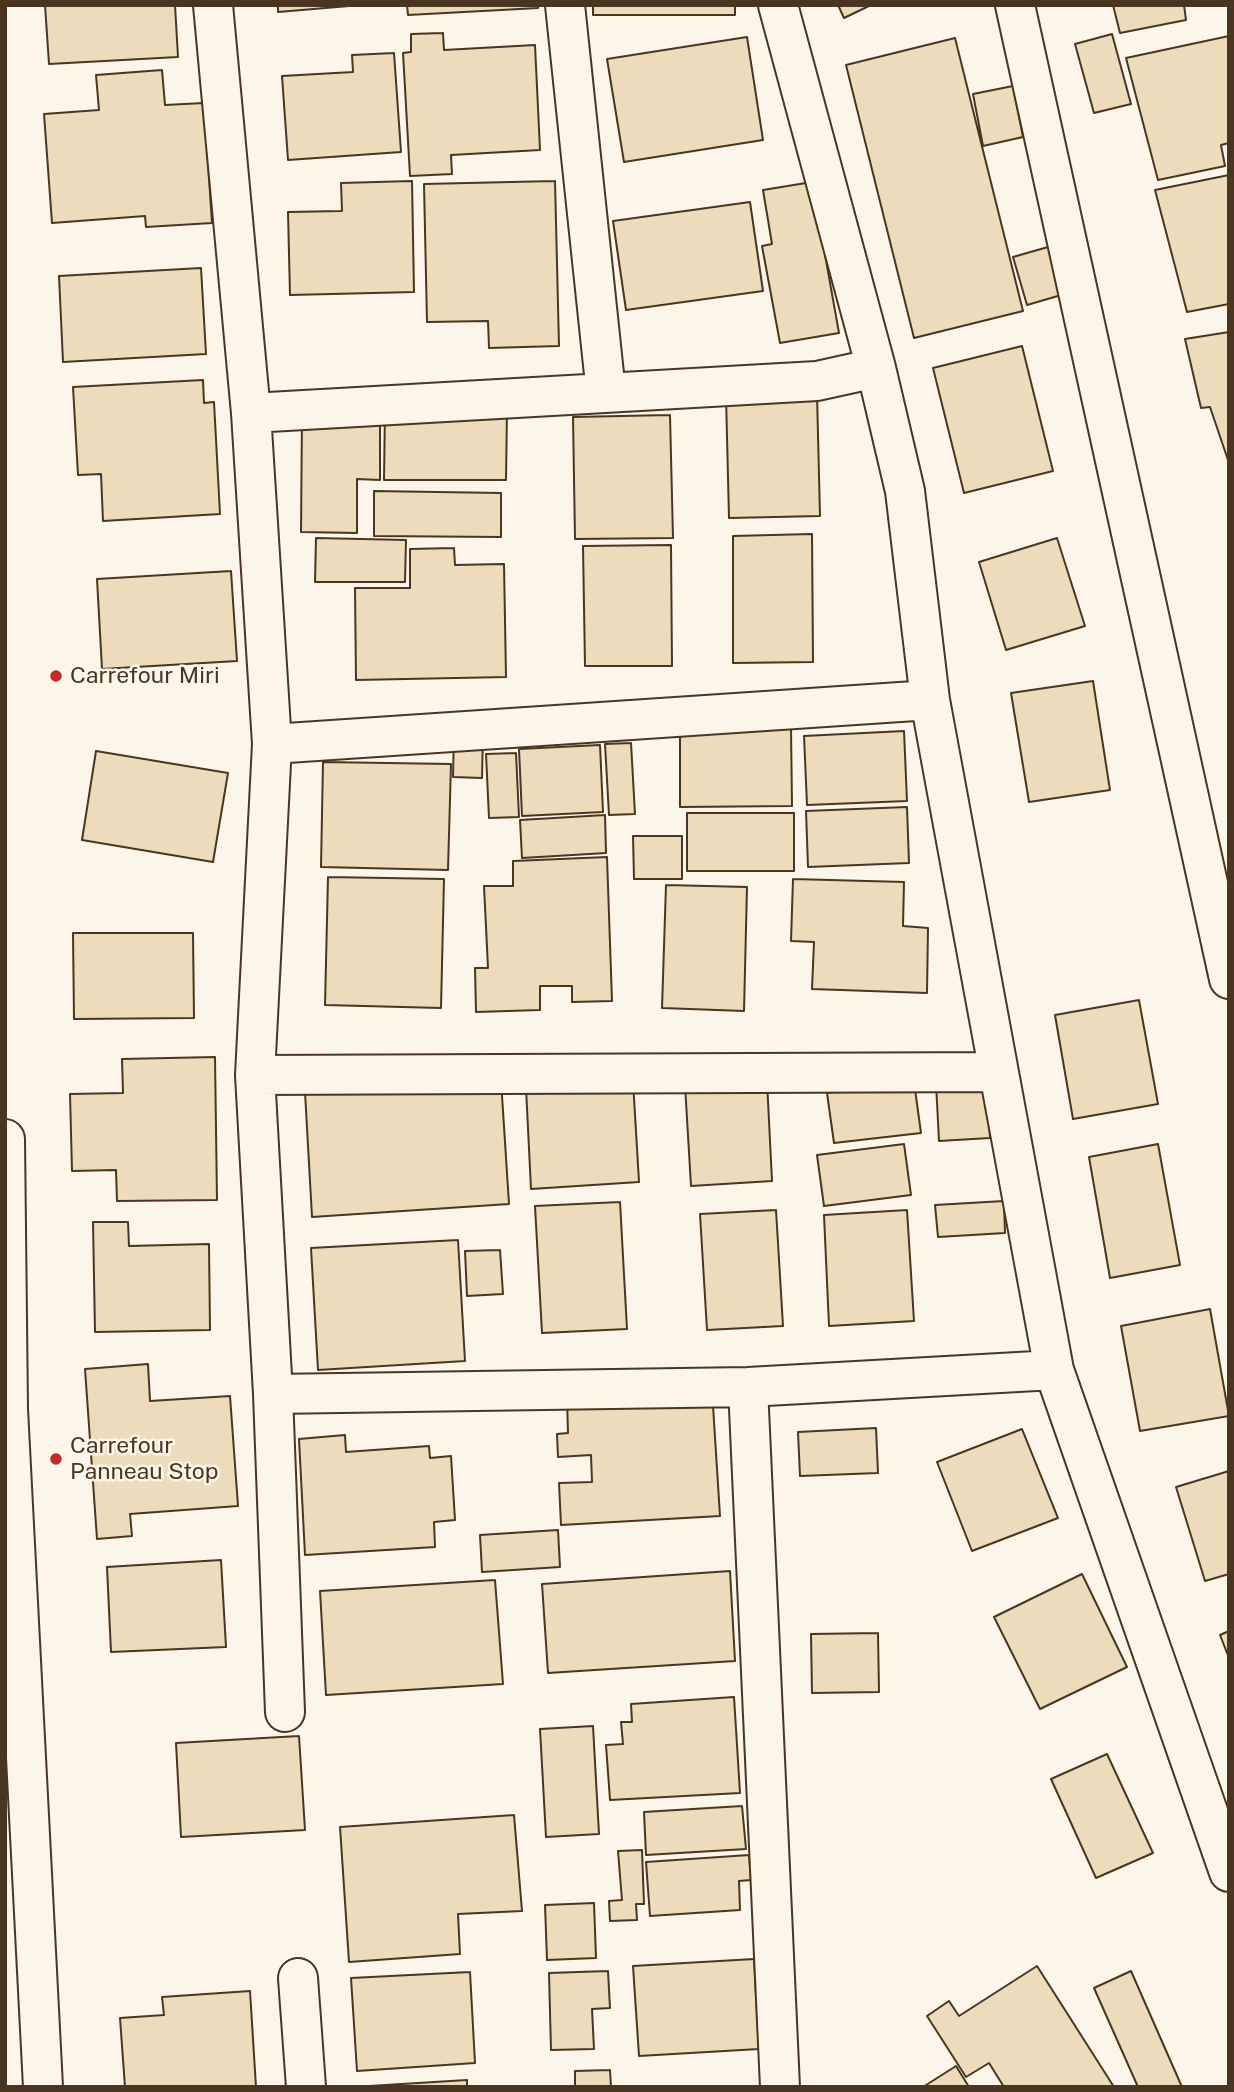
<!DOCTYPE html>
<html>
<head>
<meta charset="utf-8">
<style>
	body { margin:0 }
	#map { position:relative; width:1234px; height:2092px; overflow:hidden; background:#fbf6e9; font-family:"Public Sans",sans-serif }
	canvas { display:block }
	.frame { position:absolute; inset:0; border:7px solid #4a3520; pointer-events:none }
</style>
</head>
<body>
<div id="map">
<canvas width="1234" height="2092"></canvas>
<div class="frame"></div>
</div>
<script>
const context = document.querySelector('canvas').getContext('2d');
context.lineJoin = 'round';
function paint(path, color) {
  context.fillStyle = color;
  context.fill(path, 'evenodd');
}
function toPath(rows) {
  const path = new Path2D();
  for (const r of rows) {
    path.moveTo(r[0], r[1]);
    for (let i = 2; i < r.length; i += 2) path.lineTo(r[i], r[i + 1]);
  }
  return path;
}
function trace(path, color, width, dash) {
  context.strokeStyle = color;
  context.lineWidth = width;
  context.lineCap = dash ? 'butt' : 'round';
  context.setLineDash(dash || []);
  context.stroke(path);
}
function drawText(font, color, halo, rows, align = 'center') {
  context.font = font + ' "Public Sans",sans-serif';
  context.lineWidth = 5;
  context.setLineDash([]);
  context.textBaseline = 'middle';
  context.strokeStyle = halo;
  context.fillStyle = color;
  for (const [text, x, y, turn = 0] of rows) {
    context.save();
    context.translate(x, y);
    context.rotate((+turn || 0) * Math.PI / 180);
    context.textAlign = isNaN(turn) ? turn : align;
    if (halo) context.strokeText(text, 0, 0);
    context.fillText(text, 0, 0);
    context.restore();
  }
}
const building = toPath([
	[45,5,175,5,178,57,49,64,45,5],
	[278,5,361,5,278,12,278,5],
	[407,5,538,5,538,8,408,15,407,5],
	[593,5,735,5,735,15,593,15,593,5],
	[838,5,871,5,844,18,838,5],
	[1113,5,1184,5,1186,20,1120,33,1113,5],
	[443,33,444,50,535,45,540,150,451,155,452,174,410,176,403,53,411,52,411,34,443,33],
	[1112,34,1131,104,1094,113,1075,44,1112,34],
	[1229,36,1229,143,1221,145,1225,166,1158,180,1126,58,1229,36],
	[747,37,763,140,624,162,607,59,747,37],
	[955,38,1023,311,914,338,846,65,955,38],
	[394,53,401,152,288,160,282,76,353,72,352,55,394,53],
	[162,70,165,105,204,103,212,223,146,227,145,216,52,223,44,114,99,110,96,75,162,70],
	[1013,86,1023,137,983,146,973,94,1013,86],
	[1229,175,1229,304,1187,312,1155,190,1229,175],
	[412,181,414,292,290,295,288,212,342,211,341,183,412,181],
	[555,181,559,346,489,348,488,321,427,322,424,184,555,181],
	[812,182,839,333,780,343,762,246,772,244,763,190,812,182],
	[750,202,763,291,626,310,613,221,750,202],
	[1062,243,1075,291,1027,305,1013,257,1062,243],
	[201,268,206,354,63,362,59,276,201,268],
	[1229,332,1229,460,1228,460,1210,407,1201,408,1185,339,1229,332],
	[1022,346,1053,471,964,493,933,368,1022,346],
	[203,380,204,403,214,402,220,514,103,521,101,474,78,475,73,387,203,380],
	[817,394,820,516,729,518,726,396,817,394],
	[385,408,507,410,506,480,384,480,385,408],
	[302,415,380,416,380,480,357,479,357,533,301,532,302,415],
	[670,415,673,538,575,539,573,417,670,415],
	[374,491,501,493,501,537,374,536,374,491],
	[812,534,813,662,733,663,733,536,812,534],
	[316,538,406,540,405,582,315,582,316,538],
	[1057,538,1085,626,1006,650,979,562,1057,538],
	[671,545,672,666,585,666,583,546,671,545],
	[454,548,455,565,504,564,506,677,356,680,355,588,410,588,410,549,454,548],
	[231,571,237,661,102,669,97,579,231,571],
	[1093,681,1110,790,1029,802,1011,693,1093,681],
	[680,728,791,728,792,806,680,807,680,728],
	[904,731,907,801,807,805,804,736,904,731],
	[454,733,483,733,482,778,453,777,454,733],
	[631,743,635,814,609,815,605,744,631,743],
	[600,745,603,812,522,816,519,749,600,745],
	[96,751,228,773,213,862,82,840,96,751],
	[516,753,519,817,489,818,486,754,516,753],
	[323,762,451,764,448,870,321,867,323,762],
	[907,807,909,863,808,867,806,811,907,807],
	[687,813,794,813,794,871,687,871,687,813],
	[605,815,606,853,522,858,520,820,605,815],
	[633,836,682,836,682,879,634,879,633,836],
	[607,857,612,1001,572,1002,572,986,540,986,540,1010,476,1012,475,968,488,968,484,886,513,886,513,861,607,857],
	[328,877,444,879,441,1008,325,1005,328,877],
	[793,879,904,882,903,926,928,928,927,993,812,989,814,942,791,941,793,879],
	[666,885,747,887,744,1011,662,1008,666,885],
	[73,933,193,933,194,1018,74,1019,73,933],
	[1139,1000,1158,1104,1073,1119,1055,1015,1139,1000],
	[215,1057,217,1200,117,1201,116,1170,72,1171,70,1094,123,1093,122,1059,215,1057],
	[501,1080,509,1204,312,1217,305,1092,501,1080],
	[633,1081,639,1182,531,1189,526,1088,633,1081],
	[767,1081,772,1181,691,1186,685,1085,767,1081],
	[987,1081,990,1138,939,1141,936,1083,987,1081],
	[914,1082,921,1133,834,1143,827,1093,914,1082],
	[904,1144,911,1195,824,1206,817,1155,904,1144],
	[1158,1144,1180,1265,1110,1278,1089,1157,1158,1144],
	[1004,1201,1005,1233,938,1237,935,1205,1004,1201],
	[620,1202,627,1329,542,1333,535,1206,620,1202],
	[776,1210,783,1326,707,1330,700,1214,776,1210],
	[907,1210,914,1321,829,1326,824,1215,907,1210],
	[93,1222,128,1222,129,1246,209,1244,210,1330,95,1332,93,1222],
	[458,1240,465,1361,318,1370,311,1248,458,1240],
	[500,1250,503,1294,467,1296,465,1251,500,1250],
	[1210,1309,1229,1416,1140,1431,1121,1326,1210,1309],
	[148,1364,150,1401,230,1396,238,1506,130,1514,132,1536,97,1539,85,1369,148,1364],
	[712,1390,720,1516,561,1525,559,1483,592,1482,591,1455,558,1457,557,1434,568,1433,567,1399,712,1390],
	[876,1428,878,1473,800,1476,798,1432,876,1428],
	[1022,1429,1058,1518,972,1551,937,1462,1022,1429],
	[345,1435,346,1452,429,1446,430,1458,451,1456,455,1520,434,1522,435,1547,305,1555,299,1439,345,1435],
	[1229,1471,1229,1574,1205,1581,1176,1487,1229,1471],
	[558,1530,560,1567,482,1572,480,1535,558,1530],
	[221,1560,226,1647,111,1652,107,1567,221,1560],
	[730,1571,735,1661,548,1673,542,1584,730,1571],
	[1082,1574,1127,1667,1040,1709,994,1617,1082,1574],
	[495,1580,503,1684,326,1695,320,1591,495,1580],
	[1229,1631,1229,1658,1220,1635,1229,1631],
	[878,1633,879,1692,812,1693,811,1634,878,1633],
	[734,1697,740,1793,610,1800,606,1745,623,1744,621,1722,632,1722,631,1704,734,1697],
	[593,1726,599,1834,546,1837,540,1729,593,1726],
	[299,1736,305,1830,181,1837,176,1743,299,1736],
	[1107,1754,1153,1853,1096,1878,1051,1779,1107,1754],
	[742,1806,746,1849,646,1855,644,1812,742,1806],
	[514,1815,522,1911,458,1914,460,1954,349,1962,340,1827,514,1815],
	[642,1850,644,1904,636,1904,637,1920,610,1921,609,1901,622,1900,618,1851,642,1850],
	[749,1855,751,1880,739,1881,740,1910,650,1916,646,1862,749,1855],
	[594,1903,596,1958,547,1960,545,1905,594,1903],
	[754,1959,759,2049,639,2056,633,1966,754,1959],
	[1037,1966,1114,2087,1004,2087,989,2063,966,2077,927,2016,949,2001,959,2016,1037,1966],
	[608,1971,610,2008,592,2009,594,2049,551,2050,549,1973,608,1971],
	[1131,1971,1182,2087,1138,2087,1094,1988,1131,1971],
	[470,1972,475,2063,357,2071,351,1978,470,1972],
	[250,1991,256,2087,125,2087,120,2018,164,2015,162,1997,250,1991],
	[956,2066,969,2087,923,2087,956,2066],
	[610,2070,611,2087,575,2087,575,2071,610,2070],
	[467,2080,467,2087,369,2086,467,2080]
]);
const street = toPath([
	[213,5,251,413,272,744,255,1075,273,1394,285,1712],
	[565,5,606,393],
	[778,5,876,368,905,491,930,700,1054,1370,1229,1872],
	[1015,5,1229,979],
	[251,413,817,381,876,368],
	[272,744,930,700],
	[255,1075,998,1072],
	[748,1387,780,2087],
	[273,1394,748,1387,1054,1370],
	[298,1978,306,2087]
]);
const secondary = toPath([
	[5,1139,8,1409,43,2087]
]);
const markers = [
	[56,676,7,"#c62828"],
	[56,1459,7,"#c62828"]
];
const poiNames = [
	["Carrefour Miri",70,676],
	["Carrefour",70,1446],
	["Panneau Stop",70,1472]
];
paint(building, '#ecdcbc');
trace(building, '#4a3520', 2);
trace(street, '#4a3520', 42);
trace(secondary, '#4a3520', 42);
trace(street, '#fbf6e9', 38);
trace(secondary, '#fbf6e9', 38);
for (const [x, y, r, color] of markers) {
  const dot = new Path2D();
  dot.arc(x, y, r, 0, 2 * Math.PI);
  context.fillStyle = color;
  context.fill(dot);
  trace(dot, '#fbf6e9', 2.5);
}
drawText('23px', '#4a3520', '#fbf6e9', poiNames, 'left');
</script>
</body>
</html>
